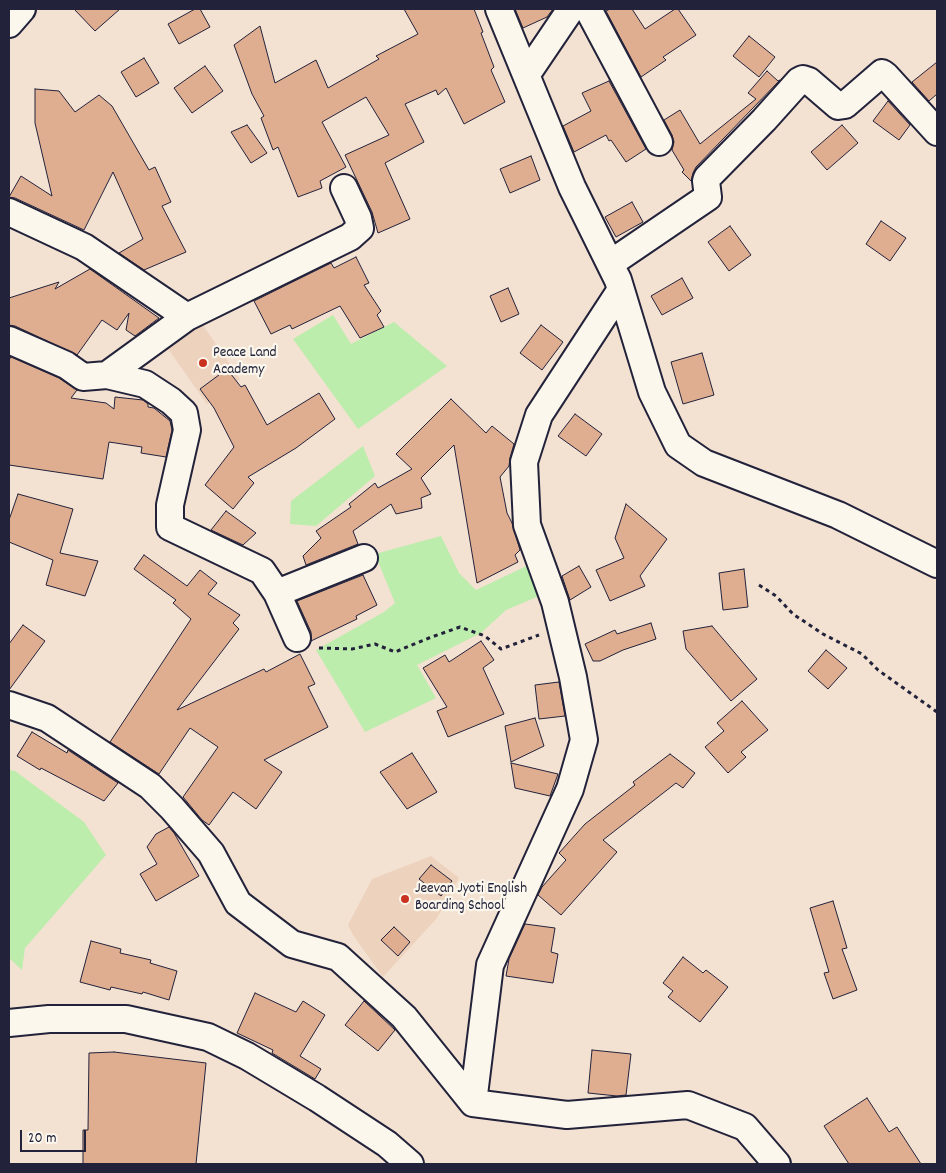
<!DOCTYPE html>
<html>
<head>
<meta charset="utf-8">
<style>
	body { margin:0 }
	#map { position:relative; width:946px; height:1173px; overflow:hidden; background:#f3e1d1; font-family:Dekko,sans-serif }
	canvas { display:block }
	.frame { position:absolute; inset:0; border:10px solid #22223b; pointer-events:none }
	.scale { position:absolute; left:20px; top:1130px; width:66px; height:22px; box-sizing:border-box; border:2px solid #22223b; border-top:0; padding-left:6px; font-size:15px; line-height:18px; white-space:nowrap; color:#22223b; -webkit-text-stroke:4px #fbf7ec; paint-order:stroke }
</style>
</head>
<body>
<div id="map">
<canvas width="946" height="1173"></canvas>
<div class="frame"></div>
<div class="scale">20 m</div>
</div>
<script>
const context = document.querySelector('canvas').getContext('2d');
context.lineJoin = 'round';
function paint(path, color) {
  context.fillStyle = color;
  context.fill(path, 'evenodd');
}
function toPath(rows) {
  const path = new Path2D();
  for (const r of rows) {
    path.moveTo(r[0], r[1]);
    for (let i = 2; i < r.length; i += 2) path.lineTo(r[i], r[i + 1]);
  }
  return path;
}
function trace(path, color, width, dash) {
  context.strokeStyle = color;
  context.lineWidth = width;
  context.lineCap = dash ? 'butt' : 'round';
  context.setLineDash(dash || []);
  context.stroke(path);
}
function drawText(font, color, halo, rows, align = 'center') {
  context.font = font + ' Dekko,sans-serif';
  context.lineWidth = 4.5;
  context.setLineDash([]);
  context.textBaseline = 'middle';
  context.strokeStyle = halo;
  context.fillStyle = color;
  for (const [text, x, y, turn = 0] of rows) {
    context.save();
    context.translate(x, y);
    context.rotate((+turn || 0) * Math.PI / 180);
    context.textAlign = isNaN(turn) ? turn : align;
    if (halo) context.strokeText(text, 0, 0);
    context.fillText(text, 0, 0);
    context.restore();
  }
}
const built = toPath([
	[200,321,240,379,207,404,166,346],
	[431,856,459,878,437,918,383,977,353,935,348,925,372,879]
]);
const green = toPath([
	[333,315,351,344,394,322,447,366,358,429,293,339],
	[363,446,375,476,316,526,290,524,291,501],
	[441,536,459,573,476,590,535,562,551,591,506,610,481,633,417,665,436,698,365,732,316,650,384,612,395,603,375,554],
	[9,770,15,771,84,822,106,855,25,948,22,970,9,958]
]);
const building = toPath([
	[74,9,120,9,95,31,74,9],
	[195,9,200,9,210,27,179,44,168,24,195,9],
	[404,9,474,9,483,32,481,33,494,67,491,70,505,102,464,124,446,88,438,95,436,90,405,104,424,142,385,163,410,219,378,233,372,212,345,155,389,135,366,97,322,122,346,167,320,181,322,188,298,197,278,147,273,150,261,118,264,116,252,94,234,45,260,26,275,83,316,60,328,88,379,59,376,56,418,34,404,9],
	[515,9,553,9,547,17,523,28,515,9],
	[610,9,632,9,645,29,675,9,678,9,696,35,663,57,666,60,641,77,606,11,610,9],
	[749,36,775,57,759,77,733,56,749,36],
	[144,58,159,83,136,97,121,72,144,58],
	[937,62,937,94,929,101,912,82,937,62],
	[205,66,223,91,192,113,174,88,205,66],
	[767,71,778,81,780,80,696,167,693,173,691,181,682,172,684,170,672,150,674,142,672,135,664,120,680,110,700,144,756,99,748,93,767,71],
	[609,81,646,149,626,162,611,140,609,141,606,135,574,152,563,126,591,111,582,93,609,81],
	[35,89,59,91,75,112,99,95,112,106,149,170,155,167,171,202,162,206,186,252,144,270,119,253,143,239,113,172,84,230,15,198,9,197,21,176,52,196,35,123,35,89],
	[888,101,910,125,899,140,873,121,888,101],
	[247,125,267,153,251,163,231,132,247,125],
	[842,125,858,143,827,170,811,152,842,125],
	[531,156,540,180,510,193,500,169,531,156],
	[632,202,643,222,616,237,605,217,632,202],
	[881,221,906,238,890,261,866,244,881,221],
	[730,226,751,255,729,271,708,242,730,226],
	[356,257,369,283,364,285,381,311,377,315,384,327,360,338,340,306,292,329,290,325,271,334,254,301,331,263,334,268,356,257],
	[90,269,159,318,135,336,126,330,129,313,117,330,102,320,77,355,15,326,9,325,9,298,59,282,55,289,90,269],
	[682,278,693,298,662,315,651,296,682,278],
	[508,288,519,314,501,322,490,296,508,288],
	[541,325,563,342,542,370,520,353,541,325],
	[702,353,714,395,683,404,671,362,702,353],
	[11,357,59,378,77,390,71,398,106,403,114,409,115,397,143,400,148,404,148,407,154,408,170,421,172,430,166,457,141,453,142,447,109,442,103,479,9,465,9,360,11,357],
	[227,369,241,387,245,385,267,425,319,393,335,419,296,448,248,477,254,483,233,509,205,485,234,447,214,408,200,389,227,369],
	[451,399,486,433,492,426,514,444,510,458,509,466,500,477,507,513,512,523,520,550,515,555,518,562,477,583,454,445,421,478,431,494,421,498,422,508,396,514,391,504,353,531,358,544,306,565,303,556,321,538,316,531,351,507,349,504,375,483,378,488,412,469,396,454,451,399],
	[575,414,602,434,586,456,558,436,575,414],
	[18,494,73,509,60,553,98,561,85,596,46,585,53,560,9,542,9,520,18,494],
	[626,504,667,539,640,576,645,586,610,601,596,570,624,558,615,538,626,504],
	[226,511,256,533,243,545,211,530,226,511],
	[144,555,187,586,200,570,217,583,208,594,240,615,233,623,239,629,177,710,264,669,266,672,300,654,315,684,308,687,328,727,264,760,282,772,256,809,233,792,209,825,202,820,183,797,218,747,190,728,159,774,110,742,191,619,173,603,176,600,134,569,144,555],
	[579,566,591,587,570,600,562,576,579,566],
	[744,569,748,607,723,610,719,573,744,569],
	[363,575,377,605,356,616,357,619,311,641,311,632,297,601,363,575],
	[651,623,656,639,623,650,600,661,593,661,585,644,615,630,617,634,651,623],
	[23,625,45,641,9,690,9,644,23,625],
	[712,626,757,679,731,701,686,649,683,631,712,626],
	[481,641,494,660,483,668,504,714,448,737,437,711,447,707,423,668,445,655,449,662,481,641],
	[826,650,847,668,828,689,808,671,826,650],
	[559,682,565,716,539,719,535,685,559,682],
	[742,701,768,730,741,752,746,757,728,773,705,747,724,731,717,723,742,701],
	[535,718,544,746,511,762,505,726,535,718],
	[32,732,67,753,68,750,118,783,104,801,41,768,40,770,17,756,32,732],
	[412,753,437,792,407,809,380,772,412,753],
	[670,754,695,773,683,788,676,783,603,840,617,852,561,915,538,895,542,887,566,860,559,853,585,824,635,785,633,782,670,754],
	[511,763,558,774,550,796,515,788,511,763],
	[169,827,174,833,199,876,156,901,140,874,157,864,147,847,156,834,169,827],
	[431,865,452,881,441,896,419,879,431,865],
	[833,901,847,948,842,949,857,990,833,999,824,973,829,972,810,908,833,901],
	[525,924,555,928,551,952,558,954,553,983,506,976,509,959,525,924],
	[394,927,410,942,398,956,381,940,394,927],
	[91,941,121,949,120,953,151,960,150,963,177,971,169,1000,143,992,142,994,111,987,110,990,80,982,91,941],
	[683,957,703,973,706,970,728,987,700,1022,668,997,673,991,663,983,683,957],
	[255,993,296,1012,303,1001,325,1015,300,1056,321,1069,315,1079,272,1053,273,1050,237,1033,255,993],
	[364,1001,395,1030,378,1051,345,1025,364,1001],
	[592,1050,631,1054,626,1095,617,1096,588,1093,592,1050],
	[114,1052,206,1063,196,1164,83,1164,83,1130,88,1130,89,1053,114,1052],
	[867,1098,889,1132,897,1127,921,1164,849,1164,824,1126,867,1098]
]);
const path = toPath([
	[759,585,776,596,793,614,823,634,862,654,878,670,937,712],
	[319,648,352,649,375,644,395,652,429,638,460,627,485,636,501,649,539,635]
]);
const street = toPath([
	[499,9,572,187,618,280,652,392,678,445,704,463,838,515,937,564],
	[588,9,659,142],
	[9,24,22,9],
	[527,74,571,9],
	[9,212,84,247,187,317],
	[611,263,708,197,706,181,707,178,764,120,799,81,803,79,809,81,838,106,845,105,882,73,886,76,937,132],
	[9,340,66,365,83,377,107,375,145,384,171,401,184,413,187,430,170,505,170,527,262,571,277,593,364,558],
	[107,375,187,317,350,237,360,228,358,218,344,188],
	[277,593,297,638],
	[9,705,47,718,150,786,172,808,211,853,238,903,292,944,338,957,404,1017,473,1103,567,1115,688,1105,745,1127,777,1164],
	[9,1023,49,1019,126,1019,208,1037,247,1056,317,1098,387,1144,410,1164],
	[473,1103,490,965,570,789,584,740,573,677,555,602,527,525,524,462,539,415,620,291]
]);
const markers = [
	[203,363,5,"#c8321e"],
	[405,899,5,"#c8321e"]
];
const poiNames = [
	["Peace Land",213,354],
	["Academy",213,371],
	["Jeevan Jyoti English",415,890],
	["Boarding School",415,907]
];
paint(built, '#edd2be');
paint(green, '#bcedac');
paint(building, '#dfae91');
trace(building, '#22223b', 1);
trace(street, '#22223b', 30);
trace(path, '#22223b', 3, [4, 4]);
trace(street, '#fbf7ec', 26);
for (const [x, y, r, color] of markers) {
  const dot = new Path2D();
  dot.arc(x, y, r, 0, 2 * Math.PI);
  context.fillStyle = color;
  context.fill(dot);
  trace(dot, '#fbf7ec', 2);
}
drawText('15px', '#22223b', '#fbf7ec', poiNames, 'left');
</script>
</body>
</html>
